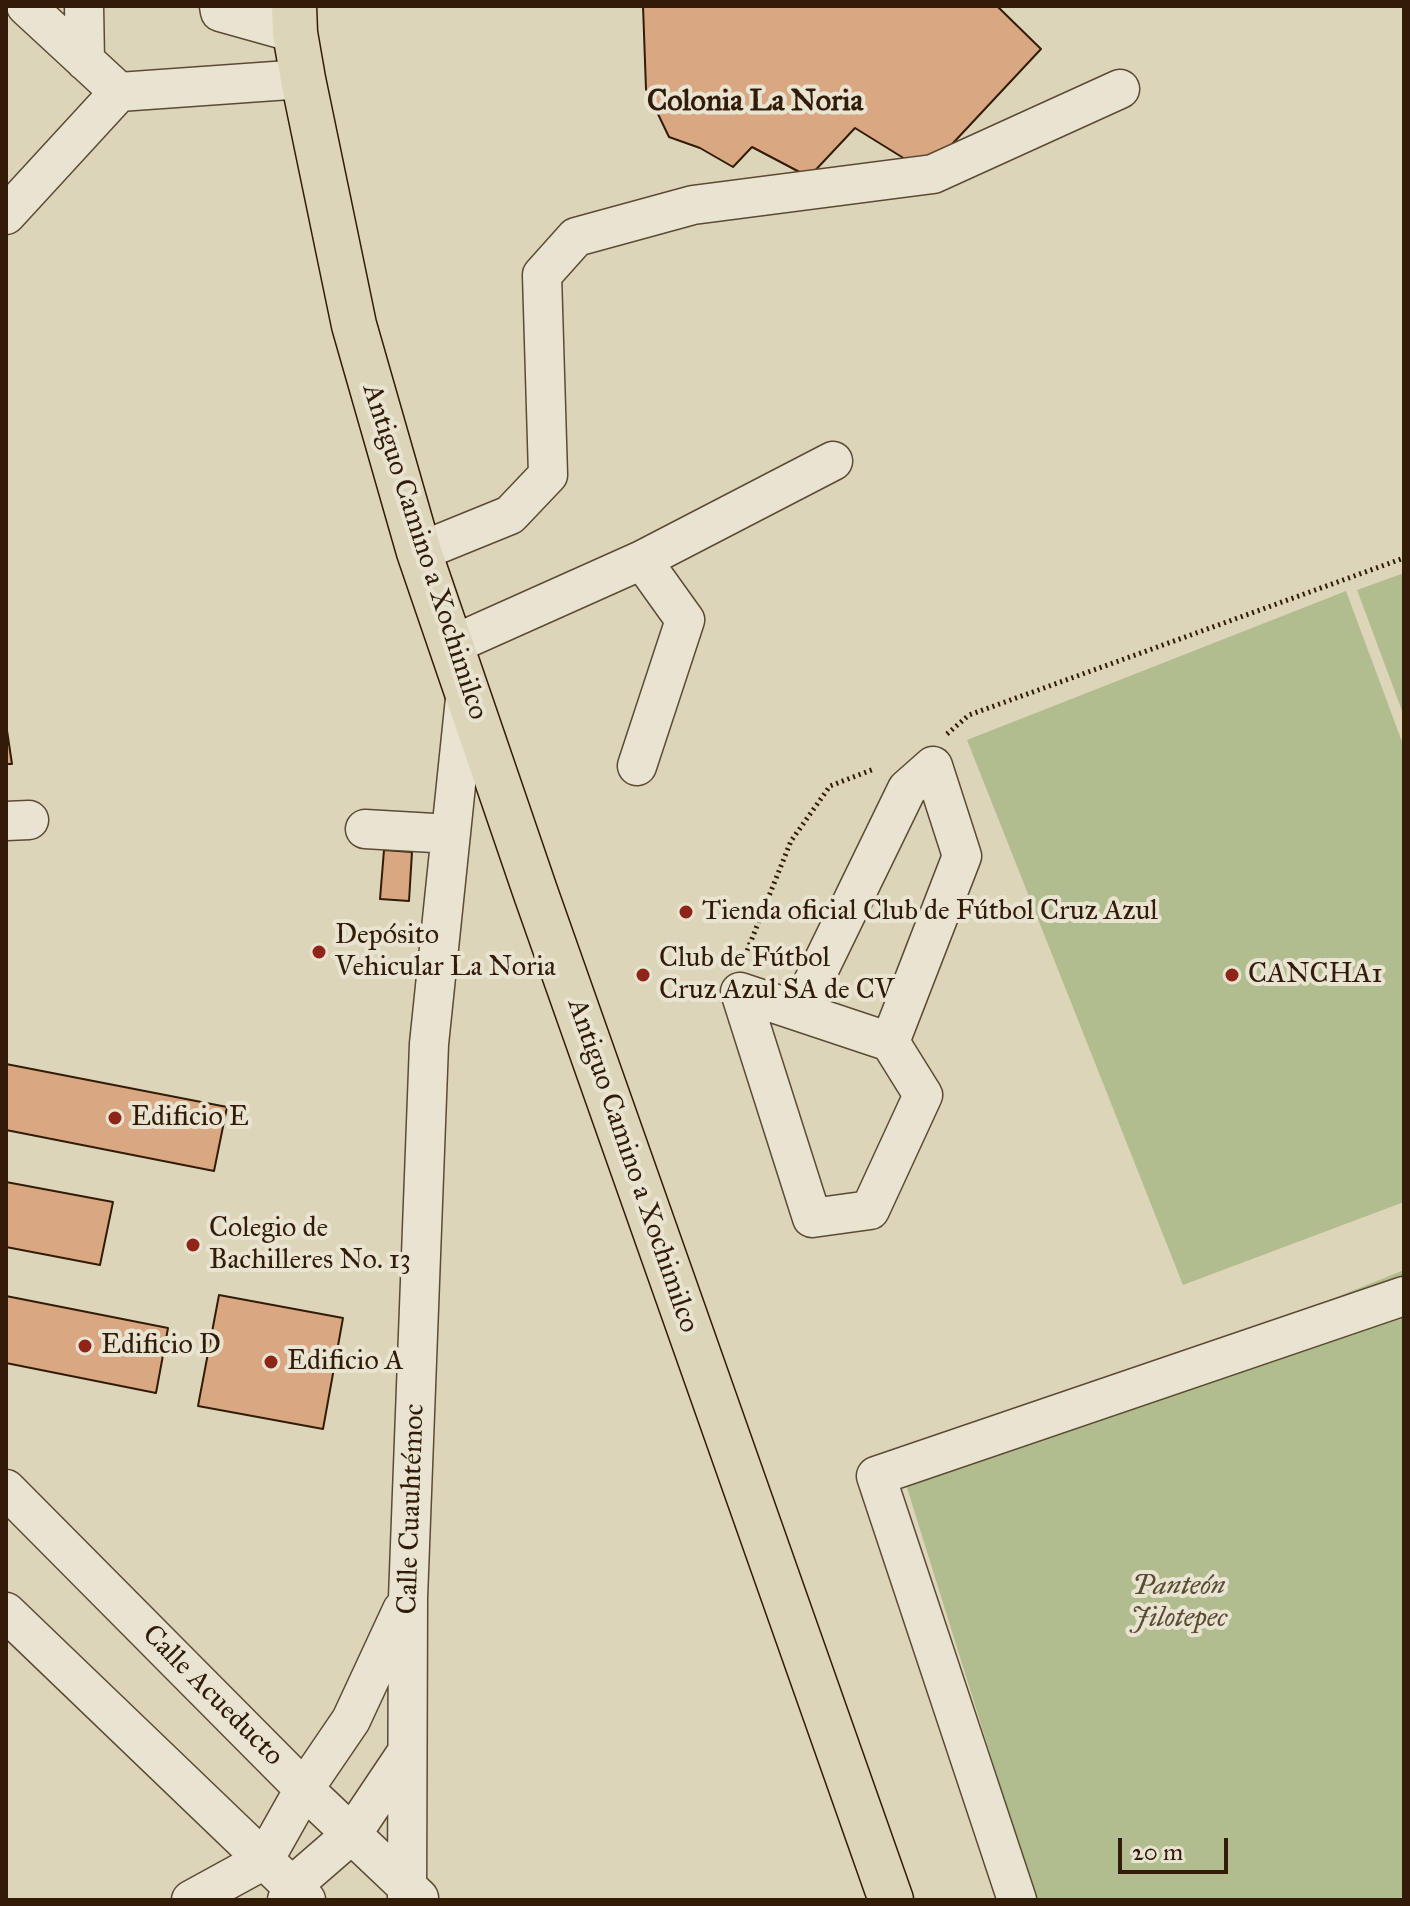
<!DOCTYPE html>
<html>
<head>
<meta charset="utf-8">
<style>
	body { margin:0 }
	#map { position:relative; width:1410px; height:1906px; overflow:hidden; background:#ddd5b9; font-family:"IM FELL Great Primer",serif }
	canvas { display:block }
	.frame { position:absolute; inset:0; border:8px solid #321c07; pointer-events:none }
	.scale { position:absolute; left:1118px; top:1838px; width:110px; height:36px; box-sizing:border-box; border:4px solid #321c07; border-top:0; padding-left:10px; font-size:24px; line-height:28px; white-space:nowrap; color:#321c07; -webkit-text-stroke:6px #e9e4d2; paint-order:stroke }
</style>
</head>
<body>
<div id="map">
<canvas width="1410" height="1906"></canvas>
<div class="frame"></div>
<div class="scale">20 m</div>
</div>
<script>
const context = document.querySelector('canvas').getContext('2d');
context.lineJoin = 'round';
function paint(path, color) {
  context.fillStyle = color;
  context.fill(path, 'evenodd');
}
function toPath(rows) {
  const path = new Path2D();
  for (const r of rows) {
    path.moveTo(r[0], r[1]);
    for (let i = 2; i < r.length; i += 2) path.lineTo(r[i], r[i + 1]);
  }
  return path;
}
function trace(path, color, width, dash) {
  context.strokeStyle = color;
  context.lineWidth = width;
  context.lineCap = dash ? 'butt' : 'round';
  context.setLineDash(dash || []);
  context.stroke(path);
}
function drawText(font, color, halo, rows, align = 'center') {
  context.font = font + ' "IM FELL Great Primer",serif';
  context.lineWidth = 8;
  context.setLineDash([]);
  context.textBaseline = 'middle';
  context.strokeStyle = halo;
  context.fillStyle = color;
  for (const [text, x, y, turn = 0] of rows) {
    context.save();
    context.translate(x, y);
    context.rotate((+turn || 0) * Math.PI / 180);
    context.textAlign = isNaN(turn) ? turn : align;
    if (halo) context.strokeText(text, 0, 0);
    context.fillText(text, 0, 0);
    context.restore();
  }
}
const green = toPath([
	[1404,573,1404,716,1357,590],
	[1346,591,1404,747,1404,1202,1183,1285,967,740],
	[1404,1270,1404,1900,1036,1900,902,1472]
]);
const building = toPath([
	[643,6,997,6,1041,49,926,172,855,128,809,177,752,147,733,167,700,148,669,137,646,89,643,6],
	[6,724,12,764,6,764,6,724],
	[384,850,412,852,409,901,380,899,384,850],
	[6,1064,227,1107,214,1171,6,1130,6,1064],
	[6,1182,113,1202,100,1265,6,1247,6,1182],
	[219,1295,343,1318,323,1429,198,1406,219,1295],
	[6,1296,168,1328,156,1393,6,1363,6,1296]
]);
const path = toPath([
	[947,734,969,715,1404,558],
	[745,956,791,841,830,786,874,769]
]);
const minor = toPath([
	[84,6,85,61],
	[219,6,220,12,295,33],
	[119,92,303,79],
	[6,215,119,92,26,6],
	[419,552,510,515,548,475,542,275,576,237,693,205,933,174,1120,89],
	[452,645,642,560,833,461],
	[637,766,685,620,642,560],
	[6,821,29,820],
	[365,829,451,834],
	[740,992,890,1042,923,1095,870,1210,812,1218,740,992],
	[799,1011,907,789,933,766,962,856,890,1042],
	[6,1489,304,1789,419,1898],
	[6,1612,306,1900],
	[191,1900,264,1860,304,1789,351,1720,402,1610],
	[287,1900,292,1886,352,1834,407,1752],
	[407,1900,408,1598,429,1044,466,689],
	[1017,1900,876,1476,1404,1296]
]);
const major = toPath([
	[294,6,295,33,303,79,354,325,419,552,535,891,891,1900]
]);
const markers = [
	[686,912,8,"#8f2418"],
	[319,952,8,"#8f2418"],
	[643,975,8,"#8f2418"],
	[1232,975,8,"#8f2418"],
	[115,1118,8,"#8f2418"],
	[193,1245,8,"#8f2418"],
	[85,1346,8,"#8f2418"],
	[271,1362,8,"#8f2418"]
];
const streetNames = [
	["Antiguo Camino a Xochimilco",424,552,72],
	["Antiguo Camino a Xochimilco",632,1166,71],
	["Calle Cuauhtémoc",412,1509,-88],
	["Calle Acueducto",212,1696,45]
];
const poiNames = [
	["Tienda oficial Club de Fútbol Cruz Azul",702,912],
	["Depósito",335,936],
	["Vehicular La Noria",335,968],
	["Club de Fútbol",659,959],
	["Cruz Azul SA de CV",659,991],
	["CANCHA1",1248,975],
	["Edificio E",131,1118],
	["Colegio de",209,1229],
	["Bachilleres No. 13",209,1261],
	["Edificio D",101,1346],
	["Edificio A",287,1362]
];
const parkNames = [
	["Panteón",1179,1587],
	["Jilotepec",1179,1619]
];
const neighbourhoodNames = [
	["Colonia La Noria",755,103]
];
paint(green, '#b2bd8f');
paint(building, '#d9a781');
trace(building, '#321c07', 2);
trace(minor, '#5d4a34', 41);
trace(major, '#321c07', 47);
trace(path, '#321c07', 5, [2, 4]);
trace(minor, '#e9e4d2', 38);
trace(major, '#ddd5b9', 44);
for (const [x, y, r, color] of markers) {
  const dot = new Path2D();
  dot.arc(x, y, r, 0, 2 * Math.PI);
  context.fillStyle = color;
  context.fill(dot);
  trace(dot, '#e9e4d2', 3);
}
drawText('28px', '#321c07', '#e9e4d2', streetNames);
drawText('28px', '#321c07', '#e9e4d2', poiNames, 'left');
drawText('italic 28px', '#584c30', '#e9e4d2', parkNames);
drawText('bold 30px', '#321c07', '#e9e4d2', neighbourhoodNames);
</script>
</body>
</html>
